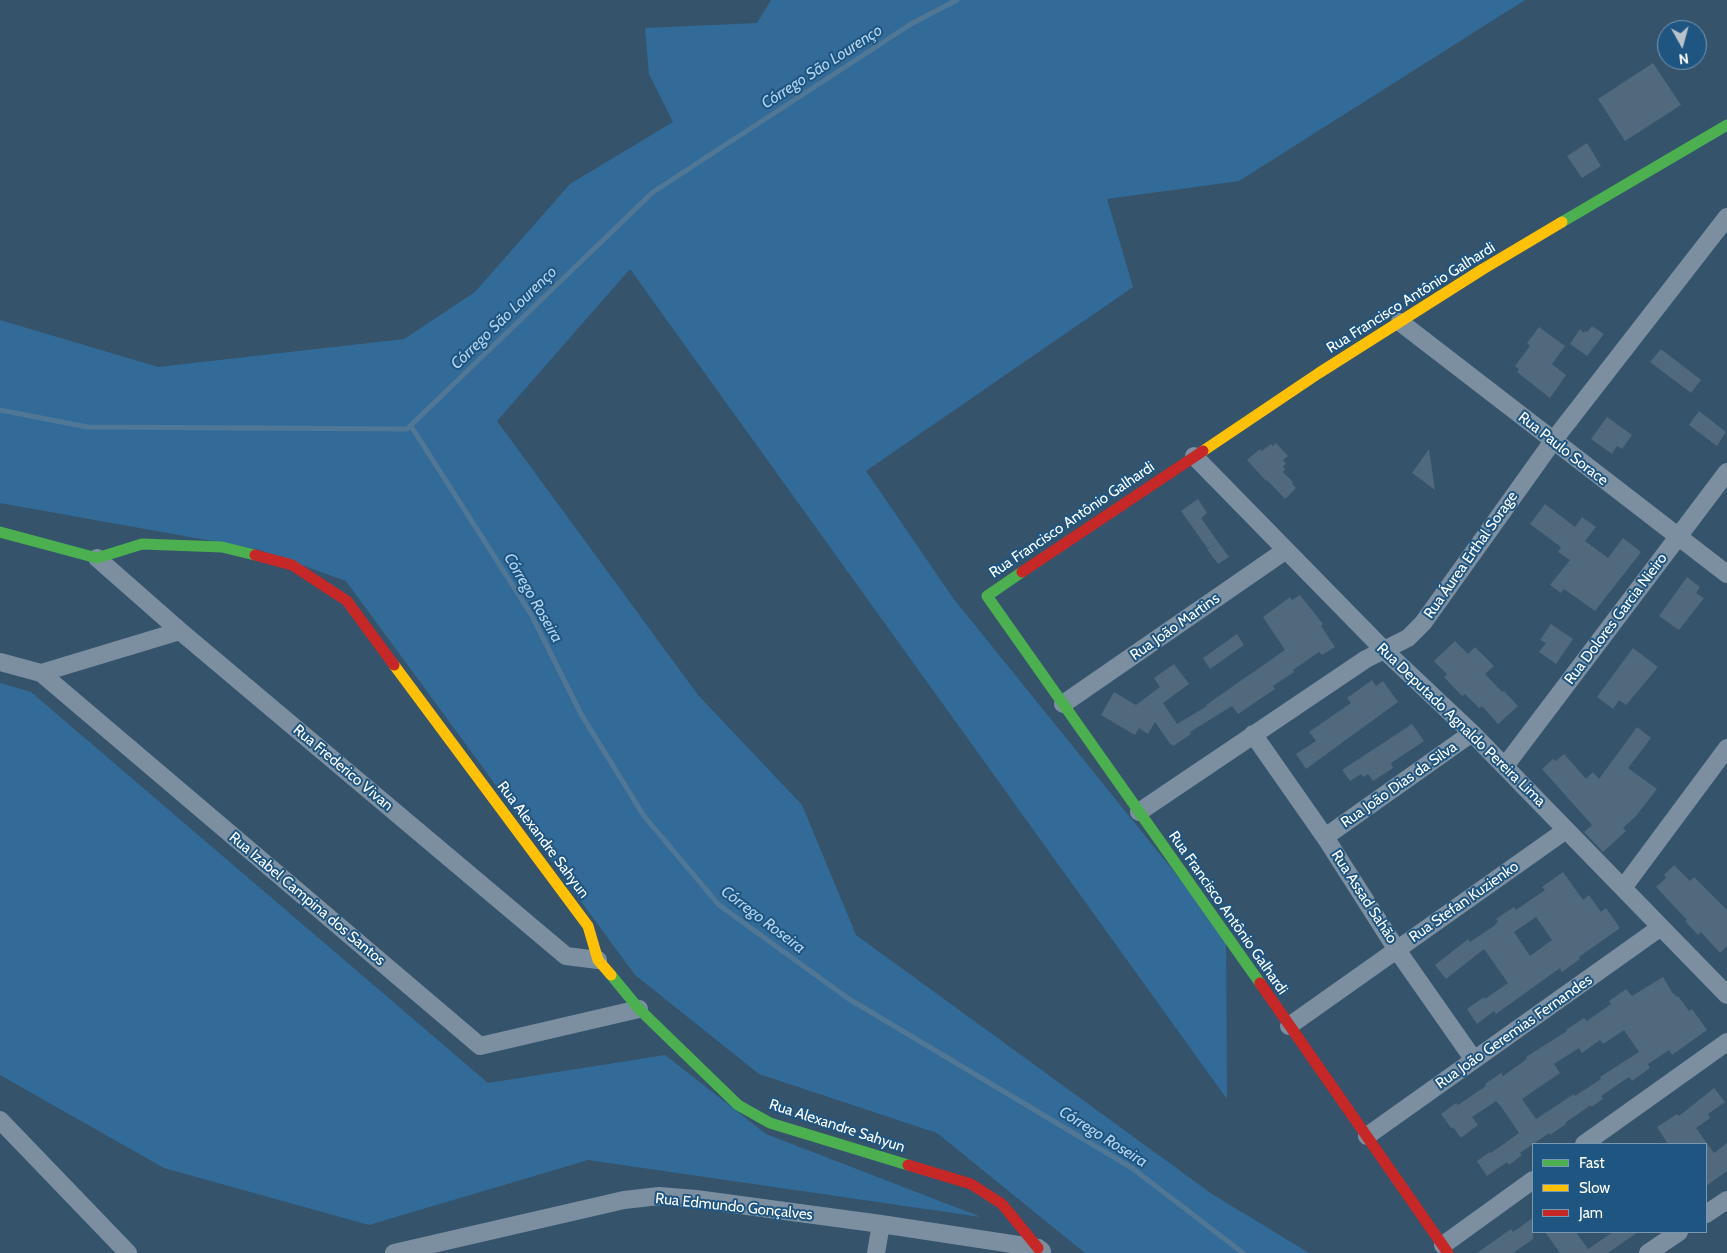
<!DOCTYPE html>
<html>
<head>
<meta charset="utf-8">
<style>
	body { margin:0 }
	#map { position:relative; width:1727px; height:1253px; overflow:hidden; background:#35536b; font-family:Cabin,sans-serif }
	canvas { display:block }
	.legend { position:absolute; left:1532px; top:1143px; width:175px; height:90px; box-sizing:border-box; background:#1f5581; border:1px solid #7999b3; margin:0; padding:6px 9px; list-style:none; font-size:15px; color:#fff }
	.legend li { display:flex; align-items:center; gap:10px; height:25px }
	.legend b { width:25px; border:1px solid #7999b3 }
	.north { position:absolute; left:1657px; top:20px; width:50px; height:50px; box-sizing:border-box; background:#1f5581; border:1px solid #7999b3; border-radius:50%; rotate:173deg; font-size:14px; font-weight:700; line-height:20px; text-align:center; color:#fff }
	.north::after { content:''; display:block; margin:auto; width:18px; height:22px; background:#b8c3cb; clip-path:polygon(50% 0,100% 100%,50% 72%,0 100%) }
</style>
</head>
<body>
<div id="map">
<canvas width="1727" height="1253"></canvas>
<ul class="legend">
<li><b style="height:6px;background:#4caf50"></b>Fast</li>
<li><b style="height:6px;background:#ffc107"></b>Slow</li>
<li><b style="height:6px;background:#c62828"></b>Jam</li>
</ul>
<div class="north">N</div>
</div>
<script>
const context = document.querySelector('canvas').getContext('2d');
context.lineJoin = 'round';
function paint(path, color) {
  context.fillStyle = color;
  context.fill(path, 'evenodd');
}
function toPath(rows) {
  const path = new Path2D();
  for (const r of rows) {
    path.moveTo(r[0], r[1]);
    for (let i = 2; i < r.length; i += 2) path.lineTo(r[i], r[i + 1]);
  }
  return path;
}
function trace(path, color, width, dash) {
  context.strokeStyle = color;
  context.lineWidth = width;
  context.lineCap = dash ? 'butt' : 'round';
  context.setLineDash(dash || []);
  context.stroke(path);
}
function drawText(font, color, halo, rows, align = 'center') {
  context.font = font + ' Cabin,sans-serif';
  context.lineWidth = 4;
  context.setLineDash([]);
  context.textBaseline = 'middle';
  context.strokeStyle = halo;
  context.fillStyle = color;
  for (const [text, x, y, turn = 0] of rows) {
    context.save();
    context.translate(x, y);
    context.rotate((+turn || 0) * Math.PI / 180);
    context.textAlign = isNaN(turn) ? turn : align;
    if (halo) context.strokeText(text, 0, 0);
    context.fillText(text, 0, 0);
    context.restore();
  }
}
const green = toPath([
	[771,0,1525,0,1239,181,1107,199,1133,287,866,471,953,598,1226,936,1227,1099,630,269,497,421,698,695,802,805,856,935,1212,1194,1309,1253,1085,1253,937,1133,759,1074,635,975,346,581,257,549,0,503,0,320,158,367,404,339,475,292,570,184,673,122,649,74,645,28,757,23],
	[0,683,31,692,488,1083,665,1055,766,1134,981,1217,588,1160,369,1225,164,1168,0,1075]
]);
const stream = toPath([
	[0,410,87,427,407,429,653,192,911,24,957,0],
	[411,426,531,614,581,714,644,816,719,905,849,999,1132,1168,1243,1253]
]);
const building = toPath([
	[1653,63,1681,105,1625,141,1598,99],
	[1587,143,1601,166,1582,178,1567,156],
	[1592,326,1604,334,1587,356,1570,344,1580,329,1584,333,1585,331,1587,332],
	[1539,327,1565,346,1552,364,1566,375,1550,398,1517,372,1519,369,1515,366,1530,346,1527,343],
	[1661,349,1701,380,1691,393,1650,362],
	[1699,411,1726,432,1717,446,1689,425],
	[1607,417,1632,435,1622,449,1617,446,1612,454,1591,439],
	[1276,443,1288,456,1283,460,1286,464,1283,466,1285,469,1283,472,1293,482,1292,484,1296,488,1285,499,1267,480,1266,481,1247,460,1260,449,1262,451,1271,444,1273,446],
	[1429,449,1435,490,1412,473],
	[1198,499,1207,513,1201,518,1218,542,1208,549,1181,511],
	[1545,504,1575,527,1582,517,1596,527,1585,541,1608,558,1623,538,1641,552,1595,611,1564,589,1561,593,1550,585,1570,560,1558,552,1561,547,1530,524],
	[1218,542,1229,557,1218,564,1207,549],
	[1687,577,1700,587,1696,593,1704,598,1679,630,1659,616],
	[1300,595,1323,624,1321,626,1335,647,1322,655,1319,652,1293,670,1294,672,1273,686,1275,689,1238,714,1232,706,1190,732,1191,734,1173,746,1172,744,1171,745,1155,722,1148,734,1139,728,1135,735,1101,715,1114,692,1136,705,1160,687,1154,678,1174,664,1189,684,1163,703,1177,724,1207,706,1206,705,1285,650,1263,617,1290,597,1292,600],
	[1551,624,1573,639,1556,664,1539,652,1546,643,1540,640],
	[1237,634,1244,645,1210,669,1203,658],
	[1455,641,1468,654,1475,647,1494,666,1485,674,1502,692,1504,691,1518,706,1498,724,1482,706,1479,708,1465,694,1462,696,1444,677,1447,674,1434,661],
	[1633,648,1658,667,1626,705,1619,700,1613,709,1597,697],
	[1372,680,1376,686,1383,681,1398,702,1306,769,1296,754,1316,741,1309,732,1351,703,1347,698],
	[1412,724,1424,741,1391,763,1393,768,1373,781,1368,774,1363,777,1361,774,1350,781,1342,770],
	[1637,727,1651,738,1628,768,1657,789,1636,816,1623,828,1626,831,1603,852,1584,832,1592,825,1542,769,1553,759,1556,761,1564,754,1586,779,1593,772,1599,779],
	[1674,865,1690,881,1694,877,1727,910,1727,946,1720,953,1701,932,1698,935,1685,921,1687,920,1656,887,1666,878,1664,875],
	[1563,872,1583,900,1589,895,1601,912,1606,908,1620,928,1579,957,1580,959,1562,972,1560,968,1496,1014,1494,1011,1477,1024,1467,1009,1484,997,1485,999,1508,983,1484,949,1446,979,1435,965,1468,939,1470,942,1494,926,1498,921,1496,919,1514,907,1516,910,1545,890,1542,887],
	[1536,917,1552,940,1530,956,1514,932],
	[1663,977,1672,992,1677,997,1678,996,1689,1011,1692,1009,1707,1030,1672,1055,1669,1050,1648,1064,1650,1068,1632,1081,1629,1077,1601,1096,1603,1099,1591,1107,1591,1105,1565,1123,1566,1124,1550,1135,1549,1133,1520,1153,1522,1155,1509,1165,1507,1162,1487,1176,1477,1161,1490,1152,1491,1153,1519,1133,1502,1108,1496,1101,1472,1117,1478,1125,1461,1138,1453,1127,1452,1129,1441,1114,1456,1103,1458,1105,1486,1086,1485,1084,1501,1073,1503,1076,1527,1059,1526,1057,1567,1031,1566,1030,1584,1018,1587,1021,1611,1004,1609,1001,1626,989,1632,996],
	[1624,1030,1639,1052,1600,1077,1601,1079,1575,1096,1574,1094,1536,1119,1522,1099,1560,1073,1554,1064,1579,1048,1582,1053,1600,1040,1603,1044],
	[1714,1088,1725,1102,1708,1114,1710,1118,1696,1128,1714,1153,1727,1143,1727,1171,1706,1186,1706,1144,1668,1144,1657,1127,1677,1114,1679,1116],
	[1533,1218,1533,1239,1513,1253,1477,1253,1511,1229,1513,1232],
	[1545,1232,1576,1232,1588,1249,1613,1232,1638,1232,1608,1253,1560,1253]
]);
const street = toPath([
	[1400,322,1727,574],
	[1194,456,1384,650,1472,733,1727,995],
	[97,558,180,631,566,956,598,960],
	[0,662,41,673,480,1046,639,1009],
	[41,673,180,631],
	[1063,704,1286,550],
	[1253,734,1325,837,1397,950,1474,1060],
	[1505,766,1727,472],
	[1139,812,1366,659,1408,638,1423,623,1553,441,1727,217],
	[1325,837,1472,733],
	[1623,888,1727,748],
	[1289,1026,1566,830],
	[0,1120,128,1253],
	[1367,1136,1661,927],
	[1584,1144,1727,1042],
	[1706,1214,1727,1200],
	[1443,1245,1533,1180],
	[394,1253,624,1200,659,1196,696,1199,881,1224,1038,1248,1042,1251],
	[876,1253,881,1224],
	[1648,1253,1679,1232]
]);
const fast = toPath([
	[1562,222,1727,125],
	[0,532,97,558,142,544,222,547,255,555],
	[1022,572,987,596,1260,983],
	[611,975,639,1009,738,1105,770,1123,908,1165]
]);
const slow = toPath([
	[1203,451,1319,373,1483,269,1562,222],
	[394,665,588,926,598,960,611,975]
]);
const jam = toPath([
	[255,555,292,565,347,601,394,665],
	[1022,572,1203,451],
	[1260,983,1448,1253],
	[908,1165,971,1184,1002,1204,1038,1248]
]);
const streetNames = [
	["Rua Francisco Antônio Galhardi",1411,298,-32],
	["Rua Paulo Sorace",1563,449,38],
	["Rua Francisco Antônio Galhardi",1072,520,-34],
	["Rua Áurea Erthal Sorage",1471,555,-55],
	["Rua Dolores Garcia Nieiro",1616,619,-53],
	["Rua João Martins",1175,627,-35],
	["Rua Deputado Agnaldo Pereira Lima",1461,725,44],
	["Rua Frederico Vivan",343,768,40],
	["Rua João Dias da Silva",1399,785,-35],
	["Rua Alexandre Sahyun",543,840,53],
	["Rua Assad Sahão",1364,897,57],
	["Rua Izabel Campina dos Santos",307,899,40],
	["Rua Stefan Kuzienko",1464,902,-35],
	["Rua Francisco Antônio Galhardi",1228,913,55],
	["Rua João Geremias Fernandes",1514,1032,-35],
	["Rua Alexandre Sahyun",837,1126,18],
	["Rua Edmundo Gonçalves",734,1207,6]
];
const waterNames = [
	["Córrego São Lourenço",822,67,-33],
	["Córrego São Lourenço",504,318,-44],
	["Córrego Roseira",533,598,60],
	["Córrego Roseira",763,920,37],
	["Córrego Roseira",1103,1137,32]
];
paint(green, '#336b98');
trace(stream, '#517796', 5);
paint(building, '#51697c');
trace(street, '#7b8fa1', 18);
trace(fast, '#4caf50', 11);
trace(slow, '#ffc107', 11);
trace(jam, '#c62828', 11);
drawText('15px', '#fff', '#1f5581', streetNames);
drawText('italic 16px', '#b0d4f0', '#1f5581', waterNames);
</script>
</body>
</html>
